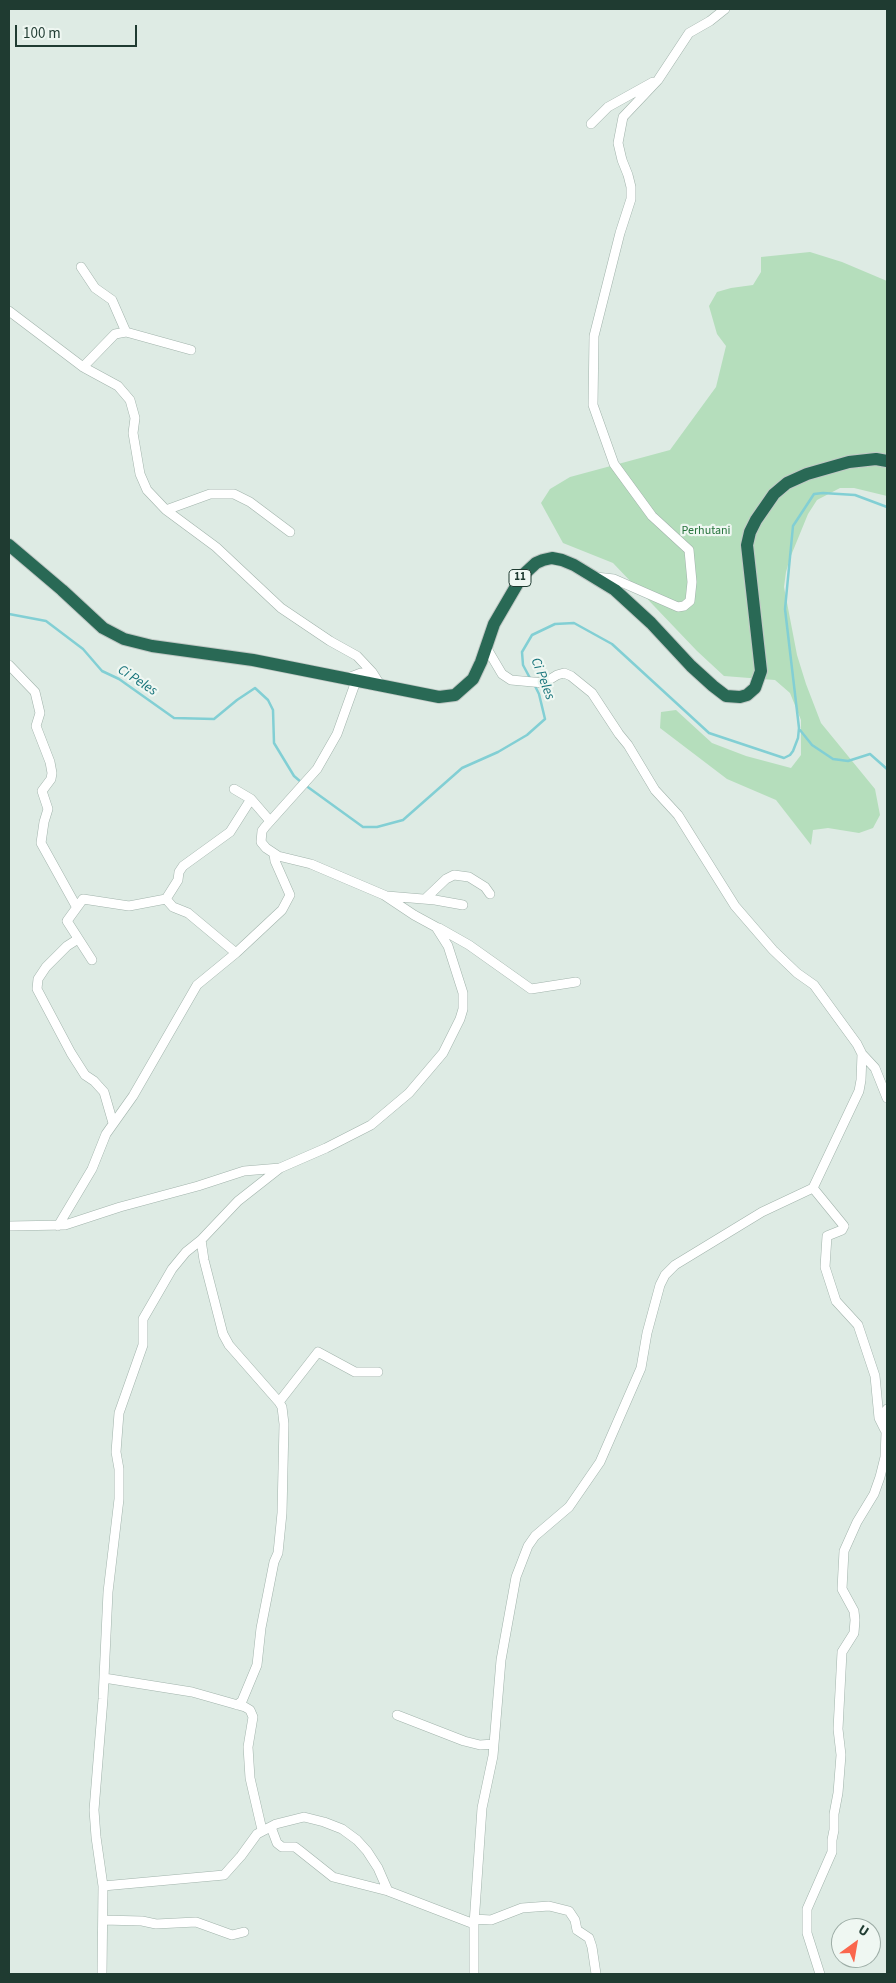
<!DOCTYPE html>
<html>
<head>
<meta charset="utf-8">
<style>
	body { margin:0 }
	#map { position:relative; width:896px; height:1983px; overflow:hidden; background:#deebe4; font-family:"Source Sans 3",sans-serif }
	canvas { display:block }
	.frame { position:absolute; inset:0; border:10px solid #1f3b31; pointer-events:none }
	.north { position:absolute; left:831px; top:1918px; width:50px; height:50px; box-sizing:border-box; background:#eff7f2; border:1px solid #9caca5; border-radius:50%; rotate:32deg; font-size:14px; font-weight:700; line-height:20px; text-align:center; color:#1f3b31 }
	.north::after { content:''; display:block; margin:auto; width:18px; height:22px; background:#fa664d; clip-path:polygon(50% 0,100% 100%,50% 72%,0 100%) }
	.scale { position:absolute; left:15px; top:25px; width:122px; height:22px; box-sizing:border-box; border:2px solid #1f3b31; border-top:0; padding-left:6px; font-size:15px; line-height:18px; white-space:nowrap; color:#1f3b31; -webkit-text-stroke:4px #eff7f2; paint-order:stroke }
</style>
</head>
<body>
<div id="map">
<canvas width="896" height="1983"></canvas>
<div class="frame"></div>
<div class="north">U</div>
<div class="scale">100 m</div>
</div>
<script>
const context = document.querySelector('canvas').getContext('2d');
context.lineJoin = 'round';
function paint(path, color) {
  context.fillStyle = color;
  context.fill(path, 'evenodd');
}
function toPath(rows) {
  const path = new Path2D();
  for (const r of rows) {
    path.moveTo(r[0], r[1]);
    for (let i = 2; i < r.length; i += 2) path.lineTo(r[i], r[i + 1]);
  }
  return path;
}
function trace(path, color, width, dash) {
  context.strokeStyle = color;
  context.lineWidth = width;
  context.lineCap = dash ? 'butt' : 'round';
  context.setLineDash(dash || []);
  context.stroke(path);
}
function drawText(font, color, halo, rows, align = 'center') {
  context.font = font + ' "Source Sans 3",sans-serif';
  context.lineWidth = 4.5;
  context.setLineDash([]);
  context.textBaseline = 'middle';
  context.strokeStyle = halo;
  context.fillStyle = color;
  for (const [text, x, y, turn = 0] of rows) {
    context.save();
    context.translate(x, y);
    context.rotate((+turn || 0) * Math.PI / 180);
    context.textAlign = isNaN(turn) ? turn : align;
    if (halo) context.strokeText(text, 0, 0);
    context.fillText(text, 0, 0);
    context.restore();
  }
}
const green = toPath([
	[810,252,842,262,887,281,887,496,854,488,840,488,817,500,808,514,790,558,786,572,784,587,797,655,806,684,821,723,875,789,880,815,873,828,859,833,828,828,813,830,811,845,776,800,727,779,660,728,661,712,676,710,712,743,746,756,791,768,801,755,801,720,790,693,775,680,724,676,697,651,613,563,563,543,541,503,550,489,570,477,670,450,716,387,726,346,717,334,709,306,717,292,731,288,753,285,761,272,761,257]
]);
const stream = toPath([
	[9,614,46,621,83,649,102,671,119,679,174,718,214,719,237,700,255,688,268,700,273,710,274,743,294,776,301,782],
	[531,680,523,665,522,652,532,635,555,624,574,623,612,644,709,733,784,758,790,755,793,751,798,738,799,728,785,609,793,526,814,494,823,493,855,495,887,507],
	[800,730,812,745,833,759,848,761,870,754,887,769],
	[305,785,363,827,377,827,403,820,462,768,498,752,527,735,545,719,539,694,534,684]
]);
const minor = toPath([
	[591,124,608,107,653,82],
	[81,267,95,288,112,300,126,332],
	[9,311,83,367,118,386,130,400,135,418,133,433,140,474,147,490,166,510,216,547,281,608,330,641,357,656,372,672,381,686],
	[83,367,115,334,126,332,191,350],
	[166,510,210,494,234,494,250,502,290,532],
	[596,577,614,579,678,607,684,606,690,601,692,582,689,550,652,516,614,464,593,405,594,336,620,233,631,199,631,187,628,175,622,160,618,143,623,117,658,80,689,33,710,21,725,9],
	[9,665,35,692,40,713,36,726,50,762,52,773,51,779,42,791,48,809,44,822,41,843,76,906],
	[348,678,361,673,372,672],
	[234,789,251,799,270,821],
	[387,896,435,900,463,905],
	[166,899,178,880,179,872,183,866,230,832,251,799],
	[425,899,446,879,454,875,469,877,485,887,490,894],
	[439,928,469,945,531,989,576,982],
	[78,939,67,946,46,967,38,979,37,989,71,1053,85,1075,94,1081,104,1092,113,1123],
	[92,960,67,921,83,899,129,906,166,899,173,907,188,913,236,953],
	[862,1054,875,1068,887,1098],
	[813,1188,844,1226,842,1230,827,1236,825,1267,836,1301,858,1325,875,1376,879,1418,885,1430],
	[9,1226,65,1225,120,1207,198,1186,244,1171,280,1168,326,1148,371,1125,409,1093,443,1053,460,1019,463,1009,463,993,448,946,436,927,414,915,384,895,311,864,278,856,266,848,261,842,262,831,265,827,317,769,337,734,356,681],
	[58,1226,92,1169,106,1134,133,1096,197,985,236,953,282,910,290,895,275,861,274,854],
	[201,1240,204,1260,223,1334,229,1345,279,1402,282,1407,284,1424,282,1513,278,1553,274,1562,261,1628,257,1665,242,1701,237,1705],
	[279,1402,318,1352,355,1372,378,1372],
	[104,1678,192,1692,245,1707,250,1710,253,1717,248,1747,250,1778,262,1830],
	[397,1715,464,1741,480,1745,494,1744],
	[271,1827,277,1843,282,1847,295,1847,299,1850,333,1877,388,1891],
	[103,1886,224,1875,241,1856,257,1834,276,1824,304,1817,324,1822,342,1829,357,1840,367,1851,378,1868,388,1891,474,1924],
	[474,1919,491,1920,522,1908,549,1906,569,1911,575,1920,577,1930,589,1938,592,1947,596,1974],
	[103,1920,142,1921,156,1924,196,1922,232,1935,244,1932],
	[102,1974,103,1886,96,1837,94,1810,103,1699,108,1592,119,1499,119,1469,116,1452,119,1413,143,1345,143,1319,172,1269,186,1252,201,1240,238,1201,280,1168],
	[474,1974,474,1924,482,1808,493,1756,501,1660,516,1577,528,1546,535,1536,569,1507,600,1462,641,1368,647,1333,660,1285,665,1275,675,1265,762,1212,813,1188,859,1091,861,1080,862,1054,857,1044,814,985,797,973,773,950,735,906,678,815,655,790,628,745,619,734,592,693,571,676,564,673,557,675,544,683,511,680,502,674,486,647],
	[820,1974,807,1933,807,1909,832,1852,832,1840,834,1830,834,1814,838,1793,841,1755,838,1729,842,1652,854,1633,855,1620,854,1611,842,1589,844,1551,857,1522,874,1494,880,1477,885,1457,887,1409]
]);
const highway = toPath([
	[9,545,62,590,103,628,124,639,152,646,253,660,439,697,455,695,473,679,481,662,494,624,522,576,536,563,543,560,552,558,562,560,574,565,615,590,651,623,691,666,713,686,726,696,740,697,747,695,755,688,761,671,747,545,750,532,756,520,774,494,787,483,807,474,849,462,876,459,887,461]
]);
const shields = [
	[520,578,22]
];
const shieldNames = [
	["11",520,578]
];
const parkNames = [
	["Perhutani",706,531]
];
const waterNames = [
	["Ci Peles",542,679,69],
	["Ci Peles",137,681,33]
];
paint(green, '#b5debc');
trace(stream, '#82cfd4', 2.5);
trace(minor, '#a1b3ab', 10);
trace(highway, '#c0c8c5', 14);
trace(minor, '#fff', 9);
trace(highway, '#296955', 12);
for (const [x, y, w] of shields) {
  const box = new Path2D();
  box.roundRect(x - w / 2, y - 8.5, w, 17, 4);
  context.fillStyle = '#eff7f2';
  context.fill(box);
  trace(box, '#1f3b31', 1);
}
drawText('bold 11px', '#1f3b31', null, shieldNames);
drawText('12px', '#27743d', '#eff7f2', parkNames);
drawText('italic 14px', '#16737a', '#eff7f2', waterNames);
</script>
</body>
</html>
